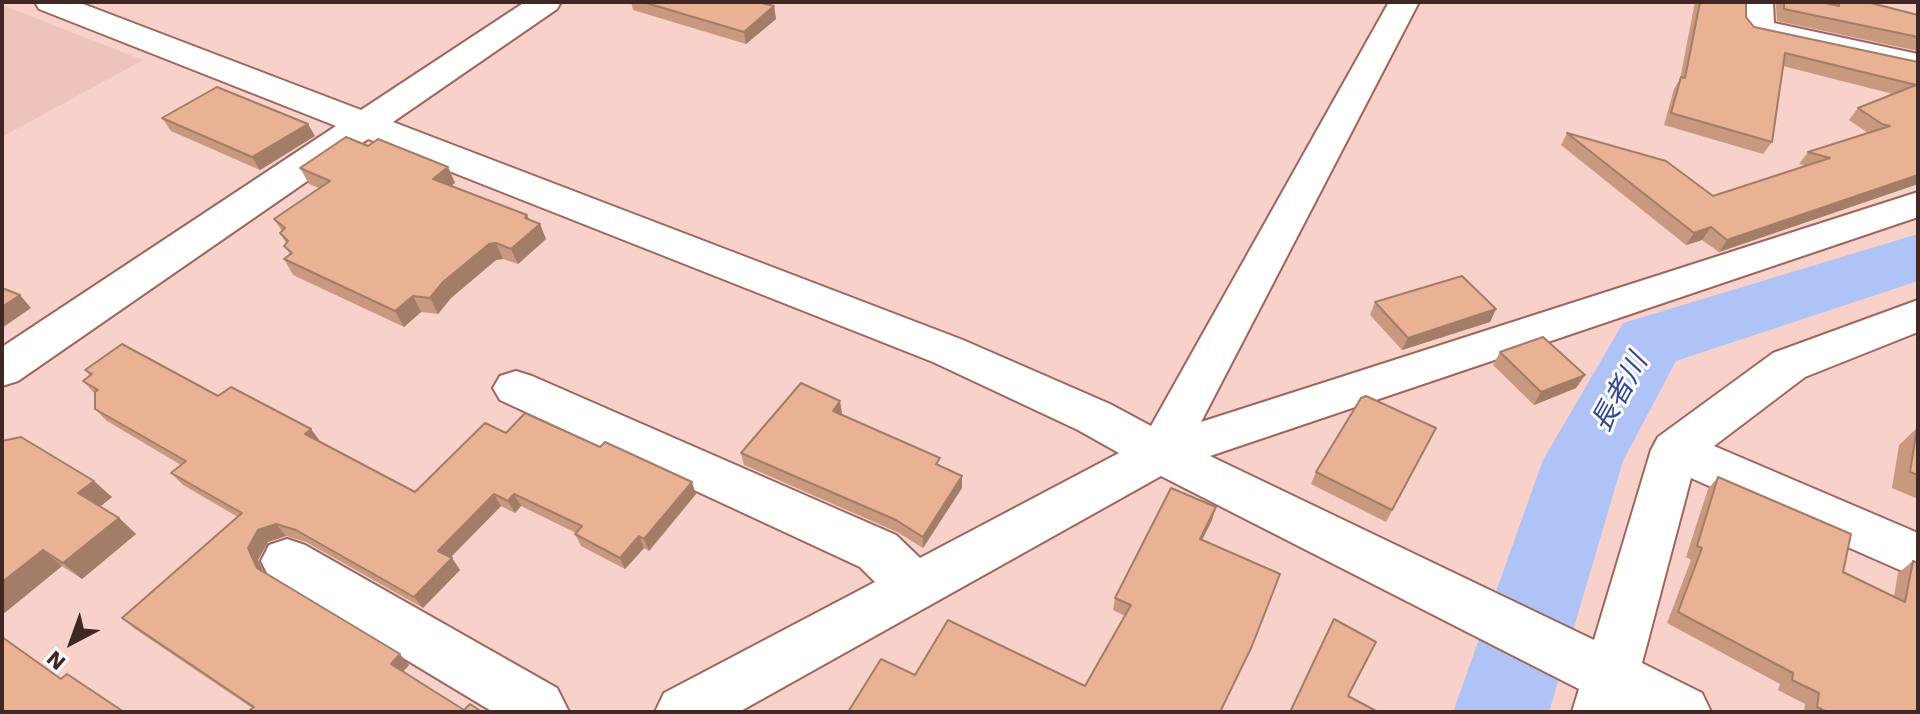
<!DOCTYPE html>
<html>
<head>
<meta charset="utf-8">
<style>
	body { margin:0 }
	#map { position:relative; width:1920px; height:714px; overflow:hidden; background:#f9d1cb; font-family:"Work Sans",sans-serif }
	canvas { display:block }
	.frame { position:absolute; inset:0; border:4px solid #3f2723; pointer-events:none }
	.north { position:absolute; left:32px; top:602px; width:80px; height:80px; -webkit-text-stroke:6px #fdfdfd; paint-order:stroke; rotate:221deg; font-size:22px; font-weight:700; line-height:32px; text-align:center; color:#3f2723 }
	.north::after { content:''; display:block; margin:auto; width:28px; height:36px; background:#3f2723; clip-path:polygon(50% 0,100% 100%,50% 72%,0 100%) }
</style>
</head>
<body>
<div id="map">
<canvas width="1920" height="714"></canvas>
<div class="frame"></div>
<div class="north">N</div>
</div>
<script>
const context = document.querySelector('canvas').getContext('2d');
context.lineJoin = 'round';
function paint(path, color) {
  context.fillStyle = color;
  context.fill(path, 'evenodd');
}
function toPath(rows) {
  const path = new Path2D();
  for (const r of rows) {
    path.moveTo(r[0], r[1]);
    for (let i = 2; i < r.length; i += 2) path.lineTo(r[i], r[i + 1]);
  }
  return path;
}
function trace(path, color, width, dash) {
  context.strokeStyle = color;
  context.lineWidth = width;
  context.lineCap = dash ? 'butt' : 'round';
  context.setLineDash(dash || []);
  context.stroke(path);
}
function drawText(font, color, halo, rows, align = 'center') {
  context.font = font + ' "Work Sans","Noto Sans JP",sans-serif';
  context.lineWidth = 6;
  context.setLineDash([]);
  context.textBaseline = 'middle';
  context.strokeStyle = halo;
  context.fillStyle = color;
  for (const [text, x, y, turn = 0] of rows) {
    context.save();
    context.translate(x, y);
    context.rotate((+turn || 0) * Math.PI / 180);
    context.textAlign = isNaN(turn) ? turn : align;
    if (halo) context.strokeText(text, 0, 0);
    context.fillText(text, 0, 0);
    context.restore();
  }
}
const built = toPath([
	[2,5,143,60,2,137]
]);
const river = toPath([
	[1918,234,1918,281,1676,361,1623,461,1549,712,1453,712,1543,460,1623,323,1918,234]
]);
const minor = toPath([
	[35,2,78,2,361,110,525,2,561,2,557,9,393,122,963,340,1110,404,1151,426,1389,2,1419,2,1201,422,1918,192,1918,217,1210,456,1594,640,1651,450,1658,437,1773,353,1918,300,1918,332,1805,377,1714,446,1918,533,1918,578,1691,478,1642,663,1702,693,1711,712,1572,712,1579,689,1161,476,739,712,655,712,664,693,875,582,860,567,500,400,493,388,500,376,516,371,532,376,896,535,920,558,1119,453,1078,430,933,362,368,139,18,381,2,386,2,347,336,126,39,9,35,2],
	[1743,2,1773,2,1774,23,1918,54,1918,74,1747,36,1742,29,1743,2],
	[287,539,305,545,557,688,569,712,493,712,269,577,261,561,269,545,287,539]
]);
const wall = toPath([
	[631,2,757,2,774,6,776,19,746,44,633,10],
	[1695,2,1746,2,1746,17,1754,27,1918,62,1918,184,1719,252,1702,240,1686,245,1561,145,1567,133,1713,196,1806,166,1799,164,1808,152,1868,133,1849,120,1858,108,1893,94,1783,66,1772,142,1763,154,1664,125,1674,89,1680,79],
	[1778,2,1820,2,1833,5,1835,2,1867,2,1918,15,1918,51,1777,21,1776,5],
	[162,118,315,136,260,170,171,131],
	[368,146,448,167,455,183,451,186,527,215,529,219,546,239,518,264,503,259,496,260,451,298,438,314,421,312,404,327,293,275,284,259,290,254,284,246,286,243,280,233,282,231,274,219,319,188,309,184,300,168],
	[1375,302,1496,309,1490,322,1402,350,1370,315],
	[1500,352,1585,375,1576,388,1534,405,1493,365],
	[85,370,218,396,320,441,415,492,506,433,696,494,649,551,644,548,625,569,581,546,575,534,576,533,521,506,515,513,501,506,451,557,460,570,423,608,306,542,286,536,268,542,258,560,264,572,409,665,403,672,464,710,482,712,252,708,135,629,122,618,238,517,183,485,171,473,181,465,107,421,95,409,95,394,83,381,90,376],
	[842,413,841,414,940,466,962,488,923,548,897,532,744,465,741,453],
	[1436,428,1386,522,1311,484,1316,472],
	[1917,428,1918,428,1918,499,1892,488,1899,445],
	[2,441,112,497,100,506,119,518,136,534,82,579,62,566,2,615],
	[1718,477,1843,572,1894,596,1898,573,1913,561,1918,712,1804,712,1805,704,1778,690,1780,684,1667,623,1691,560,1686,557,1708,489],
	[1212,520,1202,540,1221,712,915,675,1085,686,1125,616,1113,610,1115,598]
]);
const shadedWall = toPath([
	[774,6,776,19,746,44,744,32],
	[308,124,315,136,260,170,252,157],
	[448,167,455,183,440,194,433,179],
	[1918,175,1918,184,1719,252,1727,240],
	[527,215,533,230,540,224,546,239,518,264,511,249,525,218],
	[1711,227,1702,240,1686,245,1694,233],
	[496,243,503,259,496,260,451,298,438,314,430,298,443,282,489,244],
	[20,295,31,308,2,328,2,307],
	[413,296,421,312,404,327,395,311],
	[1496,309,1490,322,1402,350,1408,338],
	[1585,375,1576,388,1534,405,1541,392],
	[840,401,842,413,834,423,833,411],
	[311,429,320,441,305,434],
	[962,476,962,488,923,548,923,537],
	[94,481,112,497,96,510,78,493],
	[692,482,696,494,649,551,644,539],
	[494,494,501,506,446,562,438,551],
	[514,494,521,506,515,513,508,501],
	[1216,507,1212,520,1196,552,1200,539],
	[119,518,136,534,82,579,63,563],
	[276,524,286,536,268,542,258,560,267,580,257,568,248,548,258,530],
	[639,536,644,548,625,569,620,558],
	[43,550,62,566,2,615,2,582],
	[452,558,460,570,423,608,414,597],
	[400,654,409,665,400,675,391,664]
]);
const building = toPath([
	[643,2,757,2,774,6,744,32,643,2],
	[1700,2,1746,2,1746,17,1754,27,1918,62,1918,175,1727,240,1711,227,1694,233,1567,133,1666,161,1713,196,1830,158,1808,152,1890,126,1882,124,1858,108,1916,85,1785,53,1772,142,1671,113,1681,77,1685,78,1700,2],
	[1784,2,1820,2,1839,6,1839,2,1867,2,1918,15,1918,37,1784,9,1784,2],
	[217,87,308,124,252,157,162,118,217,87],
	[346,137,368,146,378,139,448,167,433,179,527,215,525,218,540,224,511,249,496,243,489,244,443,282,430,298,413,296,395,311,284,259,292,253,284,246,288,241,280,233,285,228,274,219,330,181,300,168,346,137],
	[1462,276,1496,309,1408,338,1375,302,1462,276],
	[2,288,20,295,2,307,2,288],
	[1543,337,1585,375,1541,392,1500,352,1543,337],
	[122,344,218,396,231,387,311,429,305,434,415,492,485,423,506,433,525,413,600,447,605,442,692,482,644,539,639,536,620,558,575,534,582,526,514,494,508,501,494,494,438,551,452,558,414,597,296,530,276,524,258,530,248,548,257,568,400,654,391,664,464,710,470,704,482,712,253,712,250,710,254,707,122,618,242,513,171,473,186,461,95,409,95,392,98,390,83,381,92,374,85,370,122,344],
	[801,383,840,401,833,411,940,458,936,464,962,476,923,537,896,520,741,453,801,383],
	[1366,396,1436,428,1392,510,1316,472,1361,398,1366,396],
	[1917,428,1918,428,1918,475,1910,472,1917,428],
	[21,437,94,481,78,493,119,518,63,563,43,550,2,582,2,441,21,437],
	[1718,477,1851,534,1843,572,1905,602,1913,561,1918,563,1918,712,1827,712,1817,707,1819,693,1792,680,1793,673,1678,612,1702,548,1697,546,1718,477],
	[1171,488,1216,507,1200,539,1280,574,1252,646,1220,712,848,712,881,659,915,675,948,620,1085,686,1131,605,1115,598,1171,488],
	[1334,619,1376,642,1348,696,1378,712,1290,712,1334,619],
	[2,637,61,679,67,674,124,712,2,712,2,637]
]);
const waterNames = [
	["長者川",1620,393,-61]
];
paint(built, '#eec3bb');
paint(river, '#b0c3f7');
trace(minor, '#a0665c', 4);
paint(minor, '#fff');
paint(wall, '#c8997f');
paint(shadedWall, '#a37d68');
paint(building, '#e9b294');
trace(building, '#a37d68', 2);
drawText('italic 28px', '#344792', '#fdfdfd', waterNames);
</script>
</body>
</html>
